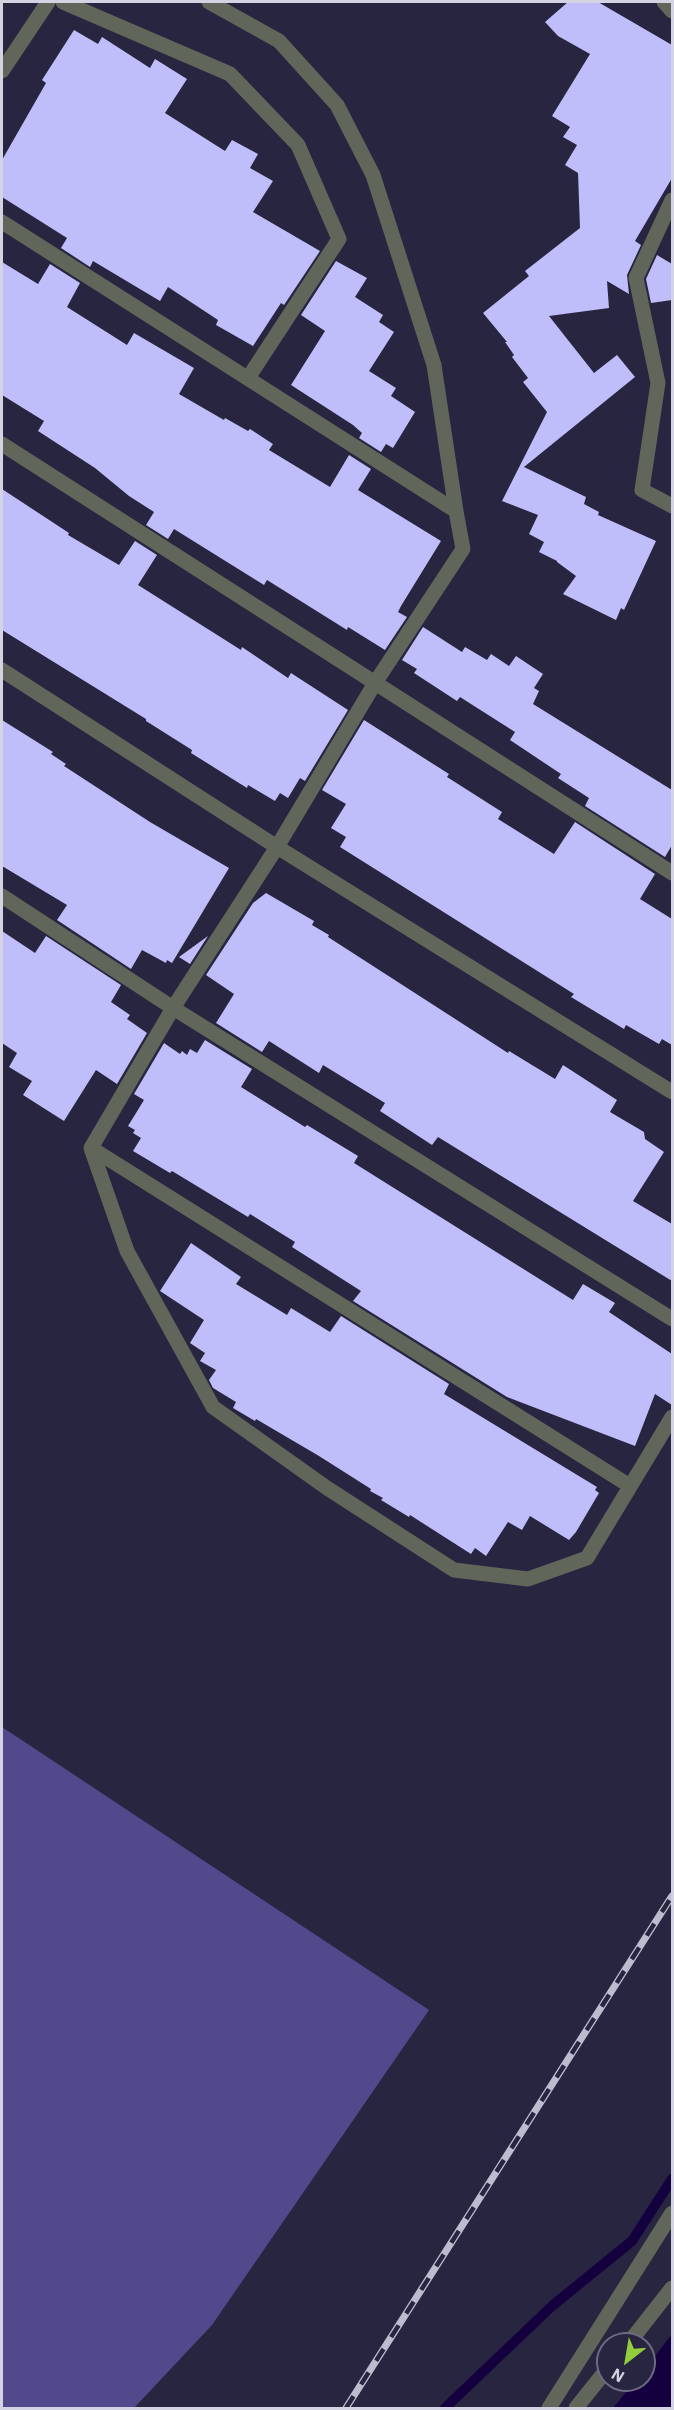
<!DOCTYPE html>
<html>
<head>
<meta charset="utf-8">
<style>
	body { margin:0 }
	#map { position:relative; width:674px; height:2410px; overflow:hidden; background:#27253f; font-family:"IBM Plex Sans",sans-serif }
	canvas { display:block }
	.frame { position:absolute; inset:0; border:3px solid #d3d3e4; pointer-events:none }
	.north { position:absolute; left:596px; top:2332px; width:60px; height:60px; box-sizing:border-box; background:#27253f; border:2px solid #6c6b81; border-radius:50%; rotate:211deg; font-size:16px; font-weight:700; line-height:24px; text-align:center; color:#d3d3e4 }
	.north::after { content:''; display:block; margin:auto; width:21px; height:27px; background:#92cd3e; clip-path:polygon(50% 0,100% 100%,50% 72%,0 100%) }
</style>
</head>
<body>
<div id="map">
<canvas width="674" height="2410"></canvas>
<div class="frame"></div>
<div class="north">N</div>
</div>
<script>
const context = document.querySelector('canvas').getContext('2d');
context.lineJoin = 'round';
function paint(path, color) {
  context.fillStyle = color;
  context.fill(path, 'evenodd');
}
function toPath(rows) {
  const path = new Path2D();
  for (const r of rows) {
    path.moveTo(r[0], r[1]);
    for (let i = 2; i < r.length; i += 2) path.lineTo(r[i], r[i + 1]);
  }
  return path;
}
function trace(path, color, width, dash) {
  context.strokeStyle = color;
  context.lineWidth = width;
  context.lineCap = dash ? 'butt' : 'round';
  context.setLineDash(dash || []);
  context.stroke(path);
}
const forest = toPath([
	[2,1727,429,2010,212,2325,134,2408,2,2408]
]);
const water = toPath([
	[672,2334,672,2408,613,2408,636,2380,644,2380,644,2370]
]);
const stream = toPath([
	[445,2408,552,2306,632,2241,672,2179]
]);
const building = toPath([
	[568,2,598,2,672,45,672,178,635,241,641,245,627,275,629,294,607,281,609,308,549,316,594,373,617,355,635,377,524,467,586,497,584,504,599,512,598,515,656,541,624,610,621,608,616,620,563,594,576,576,557,562,557,561,539,552,544,542,529,534,538,515,502,501,547,412,523,382,528,378,512,357,514,355,505,342,507,342,483,313,529,276,525,271,580,228,578,173,565,165,577,145,563,137,570,127,552,116,590,54,558,36,545,22],
	[74,30,98,44,102,37,150,68,155,59,187,79,165,113,225,151,232,140,258,154,250,168,273,181,253,212,320,251,284,305,281,303,253,346,216,325,218,320,168,287,160,301,93,261,90,267,61,248,67,238,2,197,2,160,46,83,42,80],
	[657,255,672,264,672,300,651,303,646,279],
	[336,261,367,278,355,297,383,315,379,322,394,332,369,371,396,388,391,396,415,412,393,448,386,444,381,452,359,438,362,433,353,425,291,385,325,331,301,315],
	[2,262,38,284,50,264,80,283,67,307,127,345,134,333,194,368,179,394,224,420,225,418,248,431,250,429,273,444,269,450,330,487,349,455,371,469,358,490,441,541,401,606,398,612,407,617,385,650,348,627,347,630,267,580,264,585,174,529,168,539,146,525,154,512,129,496,95,468,38,431,44,421,2,395],
	[2,489,69,533,68,535,119,565,135,541,157,555,138,585,241,650,242,647,288,678,291,673,348,710,305,781,300,778,288,798,280,793,275,801,248,785,247,788,191,753,192,750,146,721,146,719,2,630],
	[423,627,462,652,465,647,487,660,491,654,509,666,516,656,543,674,534,688,539,691,533,704,672,790,672,845,665,857,585,806,589,798,558,778,561,774,510,740,515,732,460,697,457,701,414,673,417,669,402,660],
	[2,720,53,752,51,754,66,764,64,766,150,822,229,868,172,963,167,960,166,963,142,950,131,969,57,920,67,905,2,866],
	[364,720,449,774,447,777,502,812,498,819,554,854,575,822,655,874,640,899,672,919,672,1045,662,1039,659,1044,626,1025,624,1029,571,997,574,994,340,847,346,837,331,828,346,804,322,790],
	[266,893,314,921,312,925,329,935,328,937,508,1053,509,1051,555,1079,563,1065,617,1100,610,1112,644,1132,645,1139,664,1152,633,1201,672,1224,672,1281,438,1137,432,1145,380,1111,385,1103,323,1065,319,1073,269,1041,262,1052,216,1023,234,994,206,975,253,903],
	[2,931,35,953,46,936,121,985,111,1002,130,1015,127,1019,147,1033,117,1084,96,1070,64,1121,23,1095,32,1081,9,1067,17,1053,2,1043],
	[208,936,190,964,179,957],
	[205,1040,252,1069,241,1087,305,1127,307,1125,358,1156,354,1163,573,1300,583,1284,615,1303,609,1312,672,1354,672,1405,655,1394,635,1446,507,1397,353,1301,361,1291,292,1247,295,1242,250,1214,248,1217,172,1171,170,1173,133,1151,141,1138,133,1133,135,1130,128,1126,144,1100,134,1094,164,1043,180,1054,182,1051,187,1055,190,1049,197,1053],
	[191,1243,241,1277,236,1284,287,1315,291,1308,330,1332,341,1316,449,1384,444,1394,597,1487,595,1490,599,1493,576,1532,569,1540,530,1516,522,1530,508,1522,486,1556,475,1548,471,1554,410,1515,409,1517,381,1500,383,1498,370,1491,371,1489,319,1456,256,1419,255,1421,233,1408,236,1402,213,1388,209,1380,216,1370,200,1361,205,1353,190,1343,204,1320,160,1291]
]);
const minor = toPath([
	[63,2,230,74,298,145,339,239,248,378],
	[209,2,279,41,337,105,373,175,434,365,456,511],
	[664,2,672,11],
	[2,71,48,2],
	[672,200,636,278,658,383,642,490,672,506],
	[2,222,456,511,463,549,375,683,277,847,173,1008,91,1148,127,1251,213,1407,327,1488,454,1570,528,1579,587,1558,672,1417],
	[2,444,672,873],
	[2,670,277,847,672,1092],
	[2,896,173,1008,672,1319],
	[91,1148,630,1486],
	[628,2344,672,2288],
	[549,2408,672,2213],
	[576,2408,608,2368]
]);
const rail = toPath([
	[346,2408,672,1896]
]);
paint(forest, '#51498c');
paint(water, '#14003e');
trace(stream, '#14003e', 10);
paint(building, '#c0bdfb');
trace(minor, '#60665a', 15);
trace(rail, '#bcbcce', 7);
trace(rail, '#27253f', 4.5, [14]);
</script>
</body>
</html>
